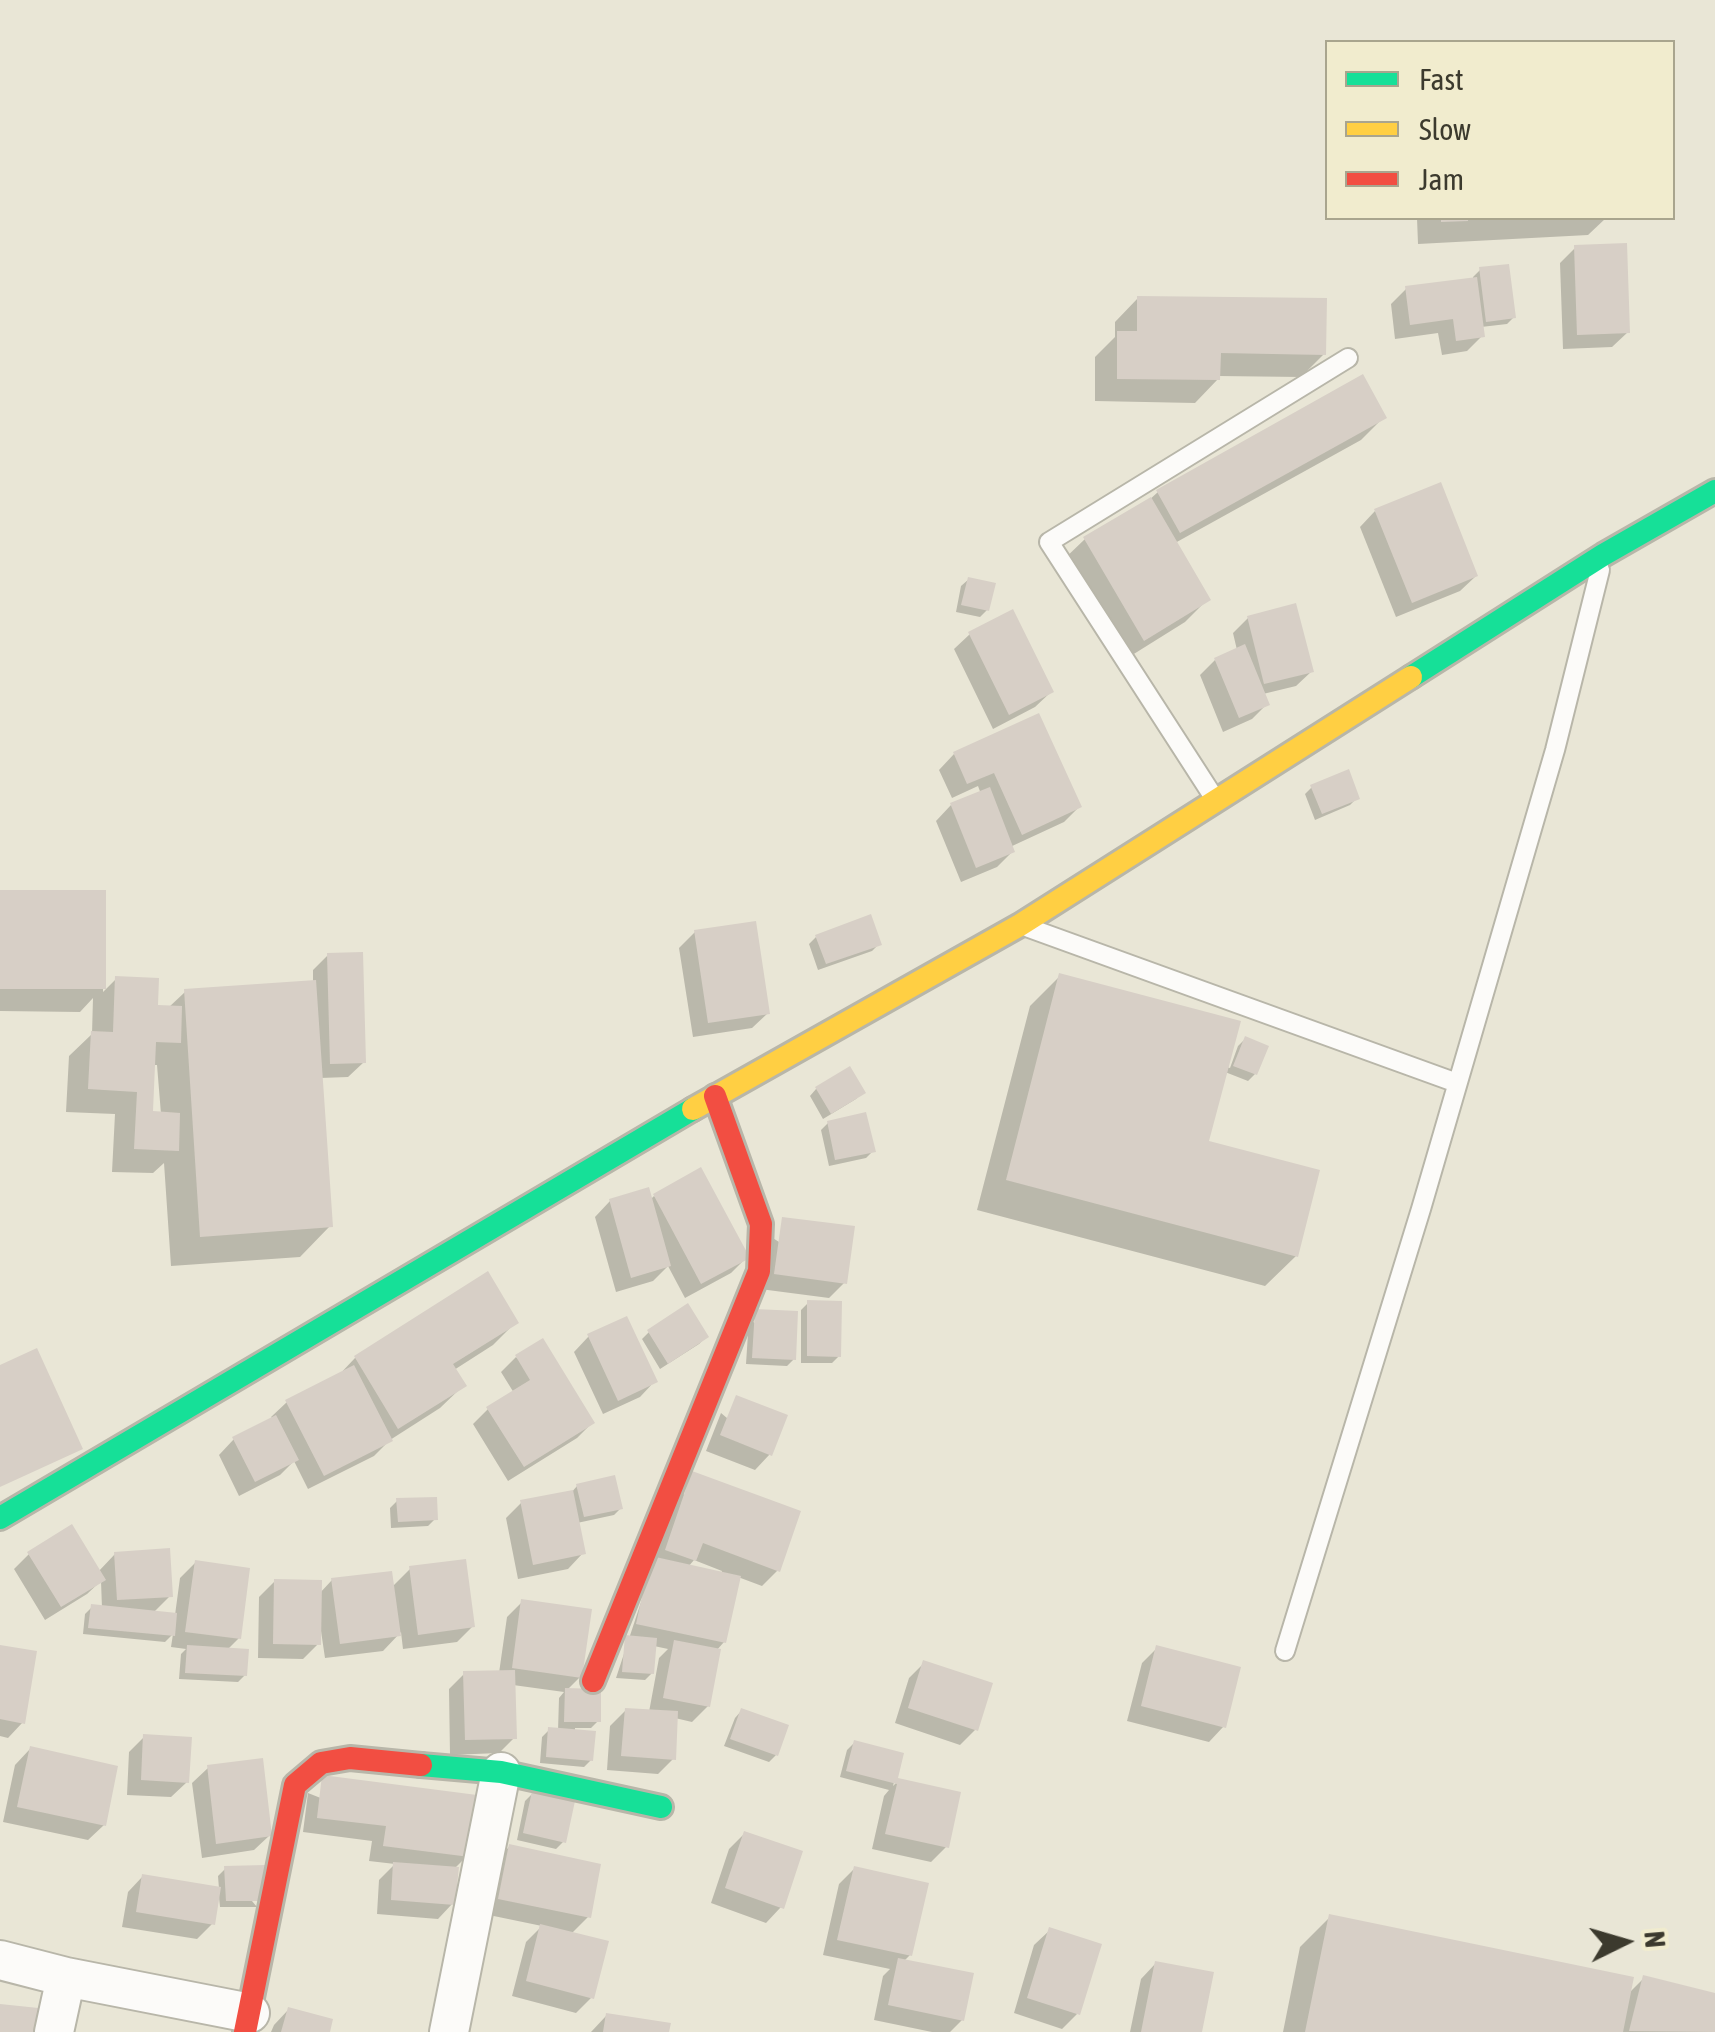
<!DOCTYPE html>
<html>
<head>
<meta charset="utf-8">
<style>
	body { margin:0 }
	#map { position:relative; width:1715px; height:2032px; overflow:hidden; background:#e9e6d6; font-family:"Asap Condensed",sans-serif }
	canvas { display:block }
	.legend { position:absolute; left:1325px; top:40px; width:350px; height:180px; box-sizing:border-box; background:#f1ecce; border:2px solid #a9a58e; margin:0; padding:12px 18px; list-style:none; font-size:30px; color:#3c3a2e }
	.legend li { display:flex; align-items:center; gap:20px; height:50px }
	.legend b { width:50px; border:2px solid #a9a58e }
	.north { position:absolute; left:1575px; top:1892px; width:100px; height:100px; -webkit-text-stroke:8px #f1ecce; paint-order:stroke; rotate:85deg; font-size:28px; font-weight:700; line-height:40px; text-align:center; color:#3c3a2e }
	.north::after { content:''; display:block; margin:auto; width:35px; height:45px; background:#3c3a2e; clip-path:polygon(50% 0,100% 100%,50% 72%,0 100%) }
</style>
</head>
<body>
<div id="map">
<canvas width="1715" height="2032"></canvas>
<ul class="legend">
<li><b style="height:12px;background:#16e098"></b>Fast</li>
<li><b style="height:12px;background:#ffcf43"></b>Slow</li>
<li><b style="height:12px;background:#f24e42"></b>Jam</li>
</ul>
<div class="north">N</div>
</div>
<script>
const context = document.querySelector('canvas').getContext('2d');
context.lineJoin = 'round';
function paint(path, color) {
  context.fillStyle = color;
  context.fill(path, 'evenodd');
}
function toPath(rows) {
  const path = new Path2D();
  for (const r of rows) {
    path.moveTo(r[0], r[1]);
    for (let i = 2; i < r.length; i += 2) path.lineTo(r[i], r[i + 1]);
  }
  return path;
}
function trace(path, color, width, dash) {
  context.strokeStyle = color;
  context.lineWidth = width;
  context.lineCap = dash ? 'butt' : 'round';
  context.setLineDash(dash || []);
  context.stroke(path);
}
const shadow = toPath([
	[1417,218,1606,218,1588,235,1418,244],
	[1575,248,1628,332,1612,347,1563,349,1560,263],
	[1480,270,1514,317,1507,324,1481,327,1482,336,1467,351,1442,355,1438,333,1395,339,1391,304,1406,289,1473,280,1473,277],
	[1138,298,1324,354,1301,377,1218,376,1218,379,1195,403,1095,401,1095,357,1115,337,1115,322],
	[1384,417,1361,440,1175,543,1208,599,1185,622,1121,662,1061,562,1085,539,1148,501,1158,492],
	[1375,511,1476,576,1460,591,1396,617,1360,527],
	[969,579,987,610,980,617,956,612,961,586],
	[1248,618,1312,671,1296,686,1263,694,1267,704,1252,719,1223,732,1200,675,1215,660,1237,650,1233,633],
	[970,634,1051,692,1035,707,993,729,954,649],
	[954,754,1079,807,1064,822,1010,847,1012,852,997,867,961,882,936,821,951,805,981,794,978,786,952,798,939,770],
	[1312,787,1357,798,1350,805,1315,820,1305,794],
	[0,893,103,893,103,992,116,979,155,1008,168,1008,185,992,313,982,313,970,328,955,364,1062,348,1077,320,1078,330,1226,300,1257,171,1266,164,1163,153,1173,112,1172,115,1114,66,1112,69,1056,92,1034,93,998,80,1012,0,1011],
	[152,1065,157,1065,161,1114,150,1113],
	[695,932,768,1013,752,1028,693,1037,679,948],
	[816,937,879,944,872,951,818,970,809,944],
	[1060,976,1226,1067,1230,1068,1238,1046,1245,1039,1255,1074,1248,1081,1225,1072,1206,1143,1296,1256,1265,1286,977,1210,1030,1006],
	[816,1089,863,1092,856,1099,823,1119,810,1096],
	[828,1123,873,1151,866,1158,829,1166,821,1130],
	[654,1196,746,1258,731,1273,685,1298,668,1266,653,1281,616,1292,595,1217,610,1201,650,1200],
	[768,1235,844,1283,829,1298,760,1289],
	[487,1275,516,1322,493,1345,454,1370,464,1385,440,1408,390,1440,374,1456,308,1489,294,1461,280,1475,239,1496,219,1455,234,1439,273,1420,271,1417,287,1402,337,1377,355,1358],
	[808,1303,839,1356,832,1363,801,1363,801,1310],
	[749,1318,794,1359,787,1366,746,1364],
	[649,1332,706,1337,699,1344,660,1369,642,1339],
	[589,1336,655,1381,640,1397,603,1414,574,1352],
	[516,1357,592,1423,577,1438,508,1481,473,1424,488,1409,514,1393,501,1372],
	[721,1413,770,1454,755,1470,706,1451],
	[577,1486,621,1508,614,1515,577,1523,583,1553,568,1569,518,1579,506,1518,521,1503,571,1493],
	[678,1490,778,1570,762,1586,738,1577,724,1642,716,1651,708,1706,692,1722,675,1718,673,1759,658,1774,607,1770,610,1726,626,1710,649,1712,659,1658,668,1649,654,1646,652,1673,645,1680,616,1678],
	[694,1560,722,1571,721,1574,688,1567],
	[397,1501,435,1519,428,1526,391,1528,390,1508],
	[29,1554,98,1572,115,1554,170,1596,153,1613,175,1615,180,1578,195,1563,239,1638,227,1650,245,1675,238,1682,179,1679,181,1654,186,1649,171,1647,173,1634,165,1642,83,1634,85,1614,92,1607,102,1608,101,1581,87,1594,45,1620,14,1569],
	[410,1569,472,1627,457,1642,403,1649,401,1632,383,1651,325,1658,321,1631,318,1632,318,1644,303,1659,258,1658,259,1597,275,1581,319,1594,332,1580,392,1587],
	[522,1602,580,1677,566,1691,598,1721,591,1728,575,1728,575,1732,591,1760,584,1767,540,1763,542,1737,549,1730,558,1731,559,1698,564,1692,513,1685,514,1738,499,1753,450,1755,449,1689,464,1674,499,1673,507,1617],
	[0,1647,23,1722,8,1738,0,1736],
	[1157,1648,1224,1726,1209,1742,1127,1721,1142,1663],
	[924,1663,976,1729,960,1745,895,1723,909,1678],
	[742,1710,776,1755,769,1762,724,1746,735,1718],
	[144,1737,187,1782,171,1797,127,1795,129,1752],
	[854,1743,901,1755,893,1786,899,1780,946,1847,931,1862,872,1849,884,1796,889,1790,840,1777,847,1750],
	[30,1749,104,1825,88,1840,3,1822,15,1765],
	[208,1768,270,1835,254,1850,202,1858,192,1783],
	[308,1793,467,1856,456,1867,453,1903,438,1919,377,1914,379,1880,395,1864,369,1861,372,1841,303,1832],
	[532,1794,563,1842,556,1849,517,1840,525,1801],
	[744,1834,781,1907,766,1923,711,1903,729,1849],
	[510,1846,588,1917,571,1934,592,1997,576,2013,512,1996,526,1942,542,1926,484,1914,494,1862],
	[225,1869,257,1907,220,1907,219,1897,212,1924,197,1939,122,1927,128,1892,143,1876,219,1889,218,1876],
	[854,1869,910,1955,904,1961,962,2020,950,2032,932,2032,874,2020,883,1976,890,1969,823,1955,839,1884],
	[1330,1917,1628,1994,1644,1978,1715,1996,1715,2032,1283,2032,1300,1947],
	[1050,1930,1077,2014,1062,2029,1014,2013,1034,1945],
	[1156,1963,1199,2032,1130,2032,1141,1979],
	[289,2009,327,2032,271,2032,274,2025],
	[606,2016,667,2032,591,2032]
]);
const building = toPath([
	[1441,218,1468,218,1468,221,1441,222],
	[1627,243,1630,333,1577,335,1574,245],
	[1509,264,1516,318,1486,322,1479,267],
	[1477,277,1485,337,1456,341,1453,319,1410,325,1405,286],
	[1137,296,1327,298,1326,355,1221,353,1220,380,1117,379,1117,331,1137,331],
	[1363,374,1387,418,1180,533,1156,490],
	[1441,482,1478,576,1412,603,1374,509],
	[1151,497,1211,600,1144,641,1083,537],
	[968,577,996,583,989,611,961,605],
	[1296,603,1314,672,1264,684,1247,616],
	[1013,609,1054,692,1009,715,968,632],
	[1245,644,1270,705,1239,718,1214,658],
	[1039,713,1082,807,1022,835,994,773,967,784,953,752],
	[1349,769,1360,799,1322,814,1310,785],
	[990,787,1015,852,976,868,950,803],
	[0,890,106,890,106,989,0,989],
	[871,914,882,945,826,964,815,935],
	[756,921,770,1014,708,1023,694,930],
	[363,952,366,1063,330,1064,327,953],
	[1059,973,1241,1021,1209,1141,1320,1170,1298,1257,1006,1180],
	[115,976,159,978,158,1005,182,1006,181,1043,156,1042,153,1111,180,1113,179,1151,134,1149,137,1092,88,1089,91,1031,113,1032],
	[316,980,333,1227,200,1237,184,989],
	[1245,1036,1269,1046,1257,1075,1233,1066],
	[850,1066,866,1093,831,1114,815,1087],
	[866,1112,876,1152,835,1160,827,1121],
	[701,1167,750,1258,701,1284,653,1194],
	[649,1187,671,1266,631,1278,609,1199],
	[782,1217,855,1226,847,1284,774,1274],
	[488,1271,519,1323,453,1364,467,1386,398,1429,354,1356],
	[807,1300,842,1301,841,1357,807,1356],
	[688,1303,709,1337,668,1364,647,1330],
	[755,1309,798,1311,796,1360,752,1358],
	[627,1316,658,1382,618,1401,587,1334],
	[543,1338,595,1423,524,1467,486,1407,530,1380,515,1355],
	[37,1348,83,1449,0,1487,0,1365],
	[354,1365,393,1441,324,1476,285,1400],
	[736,1395,788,1415,772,1456,720,1435],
	[276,1415,299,1460,255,1482,232,1437],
	[692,1471,801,1511,780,1572,703,1543,696,1561,665,1550],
	[615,1475,623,1509,584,1517,576,1484],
	[573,1490,586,1554,533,1565,520,1500],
	[437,1497,438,1520,398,1522,396,1498],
	[72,1524,106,1580,61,1607,27,1552],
	[170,1548,173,1597,117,1600,114,1552],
	[651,1556,741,1576,726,1643,636,1624],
	[466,1559,475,1627,418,1635,409,1566],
	[195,1560,250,1568,241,1639,185,1632],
	[392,1571,401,1636,340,1644,331,1578],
	[274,1579,322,1580,321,1645,273,1644],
	[521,1599,592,1609,582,1678,512,1668],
	[91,1604,177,1613,175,1636,88,1628],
	[625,1635,657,1638,654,1674,622,1672],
	[674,1640,721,1649,710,1707,663,1698],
	[0,1645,37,1651,25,1724,0,1719],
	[187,1645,249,1649,247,1676,185,1673],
	[1156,1645,1241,1667,1226,1728,1141,1706],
	[923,1660,993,1683,978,1731,908,1708],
	[515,1670,517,1739,465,1740,463,1671],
	[565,1688,601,1689,601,1722,564,1722],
	[625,1708,678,1711,676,1760,621,1756],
	[741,1708,789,1725,778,1756,730,1739],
	[548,1727,596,1731,593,1761,546,1757],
	[143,1734,192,1737,189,1783,141,1780],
	[854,1740,904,1753,898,1778,961,1792,949,1848,885,1834,897,1784,846,1771],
	[30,1746,118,1766,106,1826,17,1807],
	[263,1758,272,1836,216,1844,207,1765],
	[322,1775,477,1795,470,1857,383,1846,386,1826,317,1818],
	[532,1791,575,1801,566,1843,523,1833],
	[744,1831,803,1851,784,1909,725,1888],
	[509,1844,601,1864,591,1918,498,1899],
	[393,1862,459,1867,455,1905,391,1900],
	[265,1865,266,1901,226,1901,224,1866],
	[854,1866,929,1883,912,1956,837,1940],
	[142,1874,221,1887,215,1925,136,1912],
	[1329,1914,1634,1977,1623,2032,1305,2032],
	[540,1924,609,1941,594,1999,526,1981],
	[1049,1927,1102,1944,1080,2015,1027,1998],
	[898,1958,974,1973,964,2021,888,2005],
	[1155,1961,1214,1972,1202,2032,1141,2032],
	[1643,1975,1715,1993,1715,2032,1629,2031],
	[0,2004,48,2009,46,2032,0,2032],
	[288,2007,333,2019,330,2032,281,2032],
	[606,2013,671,2023,669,2032,603,2032]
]);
const lane = toPath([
	[1213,796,1049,542,1348,358],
	[1029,928,1457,1083],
	[1285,1651,1421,1209,1555,750,1600,570]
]);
const street = toPath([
	[0,1960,66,1977,54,2032],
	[66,1977,250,2013],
	[449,2032,501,1772]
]);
const fast = toPath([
	[1411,677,1603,555,1715,491],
	[0,1518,693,1109],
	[421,1765,501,1772,661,1807]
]);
const slow = toPath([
	[693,1109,1020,925,1411,677]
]);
const jam = toPath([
	[593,1681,759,1271,761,1224,715,1096],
	[245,2032,295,1785,321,1763,350,1758,421,1765]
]);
paint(shadow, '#0003');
paint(building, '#d7cfc6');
trace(lane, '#b8b6a9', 22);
trace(street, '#b8b6a9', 42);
trace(fast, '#b8b6a9', 28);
trace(slow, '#b8b6a9', 28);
trace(jam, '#b8b6a9', 28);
trace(lane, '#fcfbf9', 18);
trace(street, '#fcfbf9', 38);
trace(fast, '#16e098', 22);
trace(slow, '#ffcf43', 22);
trace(jam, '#f24e42', 22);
</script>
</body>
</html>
